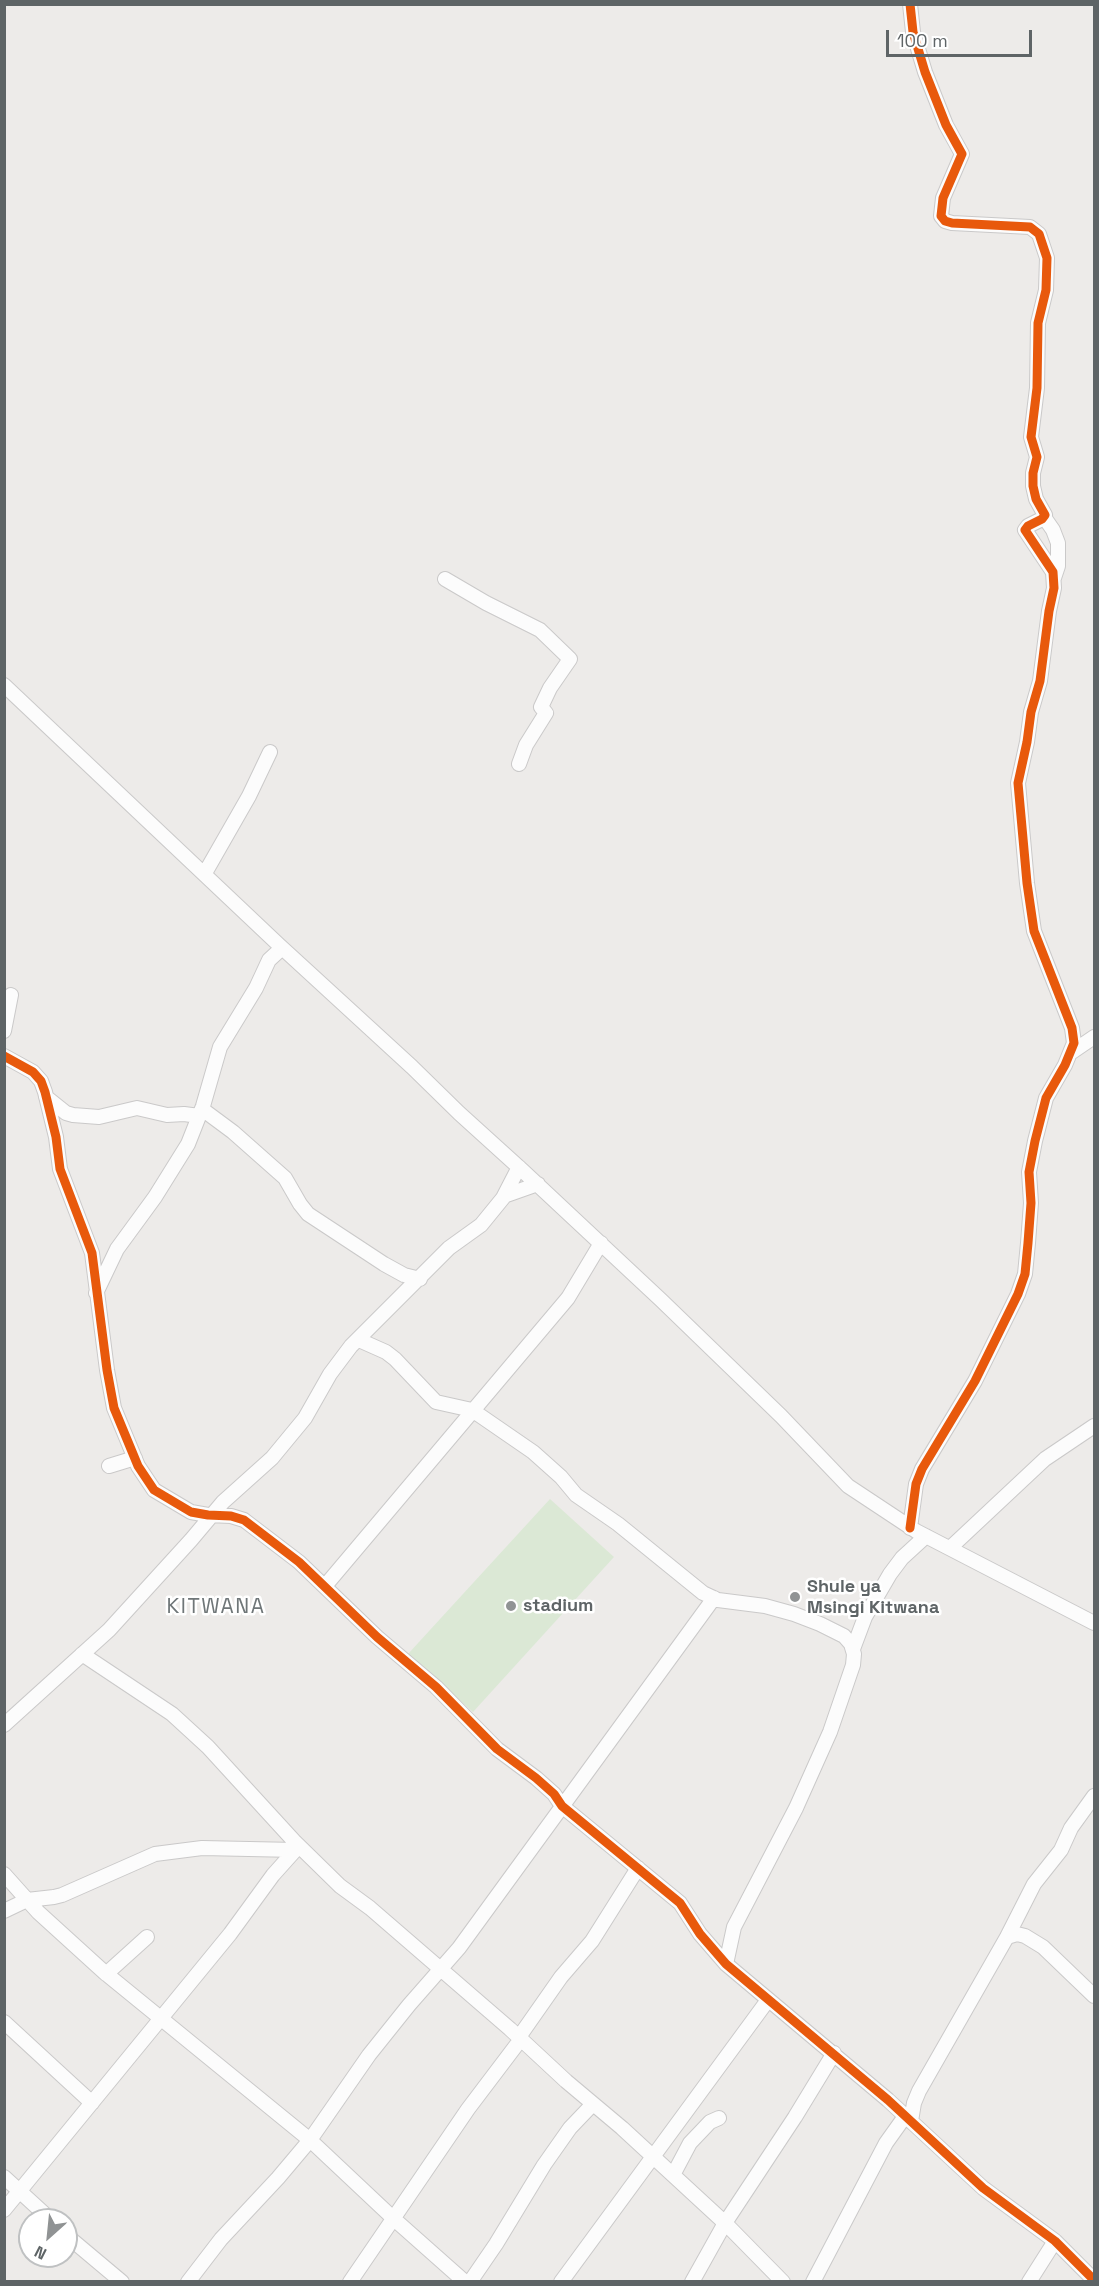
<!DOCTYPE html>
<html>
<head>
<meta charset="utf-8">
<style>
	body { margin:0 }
	#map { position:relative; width:1099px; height:2286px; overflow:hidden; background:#edebe9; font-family:"Space Grotesk",sans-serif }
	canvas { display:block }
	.frame { position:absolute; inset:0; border:6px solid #5e6466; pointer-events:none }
	.north { position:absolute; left:18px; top:2208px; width:60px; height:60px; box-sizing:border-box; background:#fff; border:2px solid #bfc1c2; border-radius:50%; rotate:207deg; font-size:16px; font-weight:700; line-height:24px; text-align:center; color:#5e6466 }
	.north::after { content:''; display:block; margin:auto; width:21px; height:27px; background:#909394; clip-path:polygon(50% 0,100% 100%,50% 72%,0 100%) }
	.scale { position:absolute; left:886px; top:30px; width:146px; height:27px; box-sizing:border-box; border:3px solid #5e6466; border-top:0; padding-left:8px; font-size:18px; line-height:21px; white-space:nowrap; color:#5e6466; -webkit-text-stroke:4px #fff; paint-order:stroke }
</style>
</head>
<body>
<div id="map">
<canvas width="1099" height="2286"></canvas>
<div class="frame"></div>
<div class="north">N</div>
<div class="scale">100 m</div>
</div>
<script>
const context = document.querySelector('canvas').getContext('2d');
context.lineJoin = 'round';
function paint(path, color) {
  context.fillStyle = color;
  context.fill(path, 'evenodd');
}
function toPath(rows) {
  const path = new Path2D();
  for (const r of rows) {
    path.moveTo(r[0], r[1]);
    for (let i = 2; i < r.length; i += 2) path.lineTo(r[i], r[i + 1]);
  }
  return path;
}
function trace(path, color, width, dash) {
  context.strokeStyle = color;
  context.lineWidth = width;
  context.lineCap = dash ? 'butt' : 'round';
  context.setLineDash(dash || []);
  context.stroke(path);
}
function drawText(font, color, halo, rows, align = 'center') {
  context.font = font + ' "Space Grotesk",sans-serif';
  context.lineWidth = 5;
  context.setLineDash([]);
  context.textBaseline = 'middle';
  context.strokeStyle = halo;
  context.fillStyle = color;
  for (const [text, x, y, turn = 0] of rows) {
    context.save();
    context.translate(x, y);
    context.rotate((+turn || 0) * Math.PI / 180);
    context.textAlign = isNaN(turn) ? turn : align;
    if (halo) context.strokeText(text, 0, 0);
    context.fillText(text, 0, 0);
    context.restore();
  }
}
const green = toPath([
	[550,1499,614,1557,473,1712,408,1654]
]);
const minor = toPath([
	[1044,517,1053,530,1058,543,1058,566,1054,578],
	[445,579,486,603,540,630,570,659,550,688,541,707,546,713,526,745,519,764],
	[4,685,279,945,412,1067,459,1113,523,1171,661,1300,781,1416,848,1486,916,1531,1094,1623],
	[205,873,249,796,270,752],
	[4,1031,11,995],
	[1072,1052,1094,1037],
	[4,1056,33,1072,41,1081,45,1092,56,1137,60,1169,92,1253,107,1370,114,1408,138,1466,154,1490,191,1512,208,1515,231,1516,244,1520,299,1562,377,1637,436,1687,497,1749,536,1778,554,1794,562,1806,680,1903,700,1934,726,1964,888,2100,983,2188,1055,2241,1094,2280],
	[46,1097,66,1113,73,1115,99,1117,137,1108,167,1115,184,1114,199,1116],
	[202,1109,233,1132,285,1178,300,1204,308,1214,384,1264,404,1275,420,1279],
	[504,1196,538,1184],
	[96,1293,117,1249,155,1197,188,1144,203,1106,220,1047,256,988,269,960,282,948],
	[359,1340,386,1352,395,1359,436,1402,472,1410,533,1452,561,1477,576,1495,618,1524,703,1593,718,1600,765,1606,794,1614,820,1624,844,1636,851,1644,854,1654,853,1665,830,1732,796,1808,734,1927,726,1964],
	[109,1466,135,1458],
	[910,1528,916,1484,922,1469,975,1381,1018,1294,1025,1274,1028,1243,1031,1203,1029,1172,1035,1141,1046,1098,1065,1065,1074,1043,1072,1028,1034,931,1027,883,1018,783,1027,742,1031,712,1040,681,1049,611,1054,588,1053,572,1025,530,1028,526,1042,519,1045,515,1036,499,1033,486,1033,473,1037,457,1031,437,1037,388,1038,323,1046,290,1047,258,1039,234,1030,227,952,223,945,221,941,216,943,198,962,154,946,125,925,72,913,32,910,4],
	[950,1548,1045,1459,1094,1426],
	[325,1586,568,1298,601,1243],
	[853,1649,865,1617,890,1574,902,1558,926,1536],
	[82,1654,172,1714,208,1747,294,1841,340,1886,370,1908,510,2029,566,2081,622,2128,725,2223,783,2282],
	[4,1725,109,1630,191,1540,223,1502,272,1458,305,1418,330,1374,351,1346,449,1248,481,1225,503,1198,519,1167],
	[4,1874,38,1912,104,1972,310,2140,394,2219,465,2282],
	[4,1911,27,1900,54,1897,62,1895,155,1854,202,1848,296,1850],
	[1007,1937,1017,1934,1025,1936,1043,1947,1094,1996],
	[106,1974,147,1937],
	[4,2022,92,2103],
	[519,2037,561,1977,592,1941,638,1868],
	[911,2121,914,2103,919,2091,1007,1937,1034,1884,1061,1850,1071,1828,1094,1796],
	[673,2175,690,2143,710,2122,719,2118],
	[4,2177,51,2220],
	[4,2210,230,1934,273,1875,299,1846],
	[66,2235,122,2282],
	[188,2282,221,2239,278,2178,310,2140,369,2055,409,2005,459,1948,714,1598],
	[350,2282,468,2109,521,2039],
	[470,2282,496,2244,544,2165,570,2128,592,2105],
	[561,2282,768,2000],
	[692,2282,725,2223,795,2117,834,2053],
	[813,2282,886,2143,906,2115],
	[1029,2282,1055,2241]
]);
const cycleway = toPath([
	[4,1056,33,1072,41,1081,45,1092,56,1137,60,1169,92,1253,107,1370,114,1408,138,1466,154,1490,191,1512,208,1515,231,1516,244,1520,299,1562,377,1637,436,1687,497,1749,536,1778,554,1794,562,1806,680,1903,700,1934,726,1964,888,2100,983,2188,1055,2241,1094,2280],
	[910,1528,916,1484,922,1469,975,1381,1018,1294,1025,1274,1028,1243,1031,1203,1029,1172,1035,1141,1046,1098,1065,1065,1074,1043,1072,1028,1034,931,1027,883,1018,783,1027,742,1031,712,1040,681,1049,611,1054,588,1053,572,1025,530,1028,526,1042,519,1045,515,1036,499,1033,486,1033,473,1037,457,1031,437,1037,388,1038,323,1046,290,1047,258,1039,234,1030,227,952,223,945,221,941,216,943,198,962,154,946,125,925,72,913,32,910,4]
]);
const markers = [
	[795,1597,6,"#909394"],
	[511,1606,6,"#909394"]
];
const poiNames = [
	["Shule ya",807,1587],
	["Msingi Kitwana",807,1608],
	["stadium",523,1606]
];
const quarterNames = [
	["KITWANA",216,1607]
];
paint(green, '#dbe8d5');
trace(minor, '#cac9c9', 16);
trace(minor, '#fcfcfc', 14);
trace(cycleway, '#e8590c', 9);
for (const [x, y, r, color] of markers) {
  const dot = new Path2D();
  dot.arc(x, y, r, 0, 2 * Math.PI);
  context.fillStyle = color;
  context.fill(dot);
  trace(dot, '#fff', 2);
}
drawText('bold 18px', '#5e6466', '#fff', poiNames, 'left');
context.letterSpacing = '1.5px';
drawText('21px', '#6f7678', '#fff', quarterNames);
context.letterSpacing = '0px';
</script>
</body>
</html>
